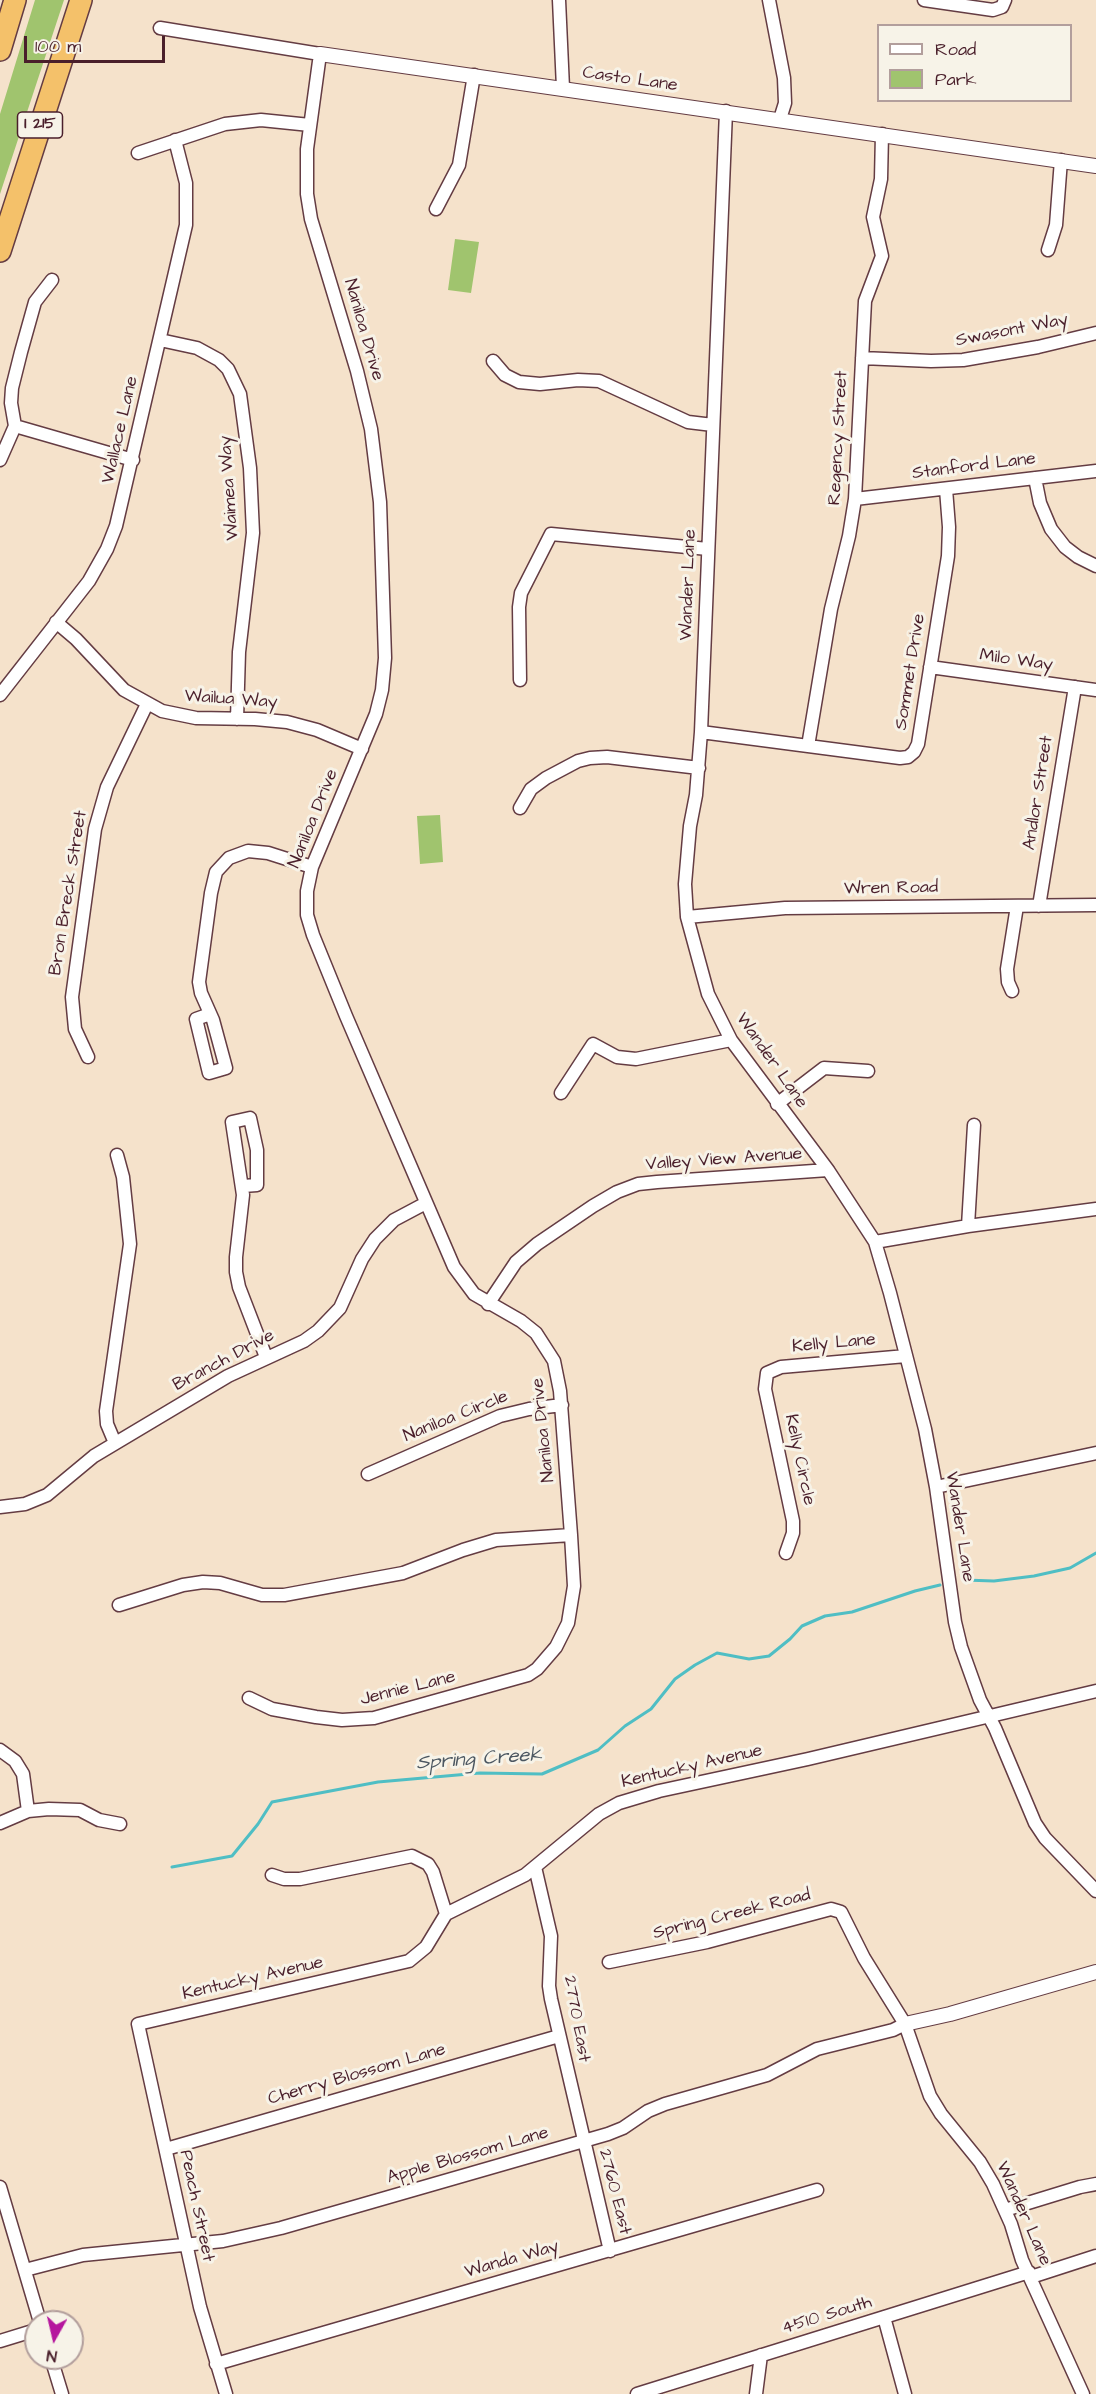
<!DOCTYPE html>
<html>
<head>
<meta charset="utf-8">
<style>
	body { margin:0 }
	#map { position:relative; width:1096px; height:2394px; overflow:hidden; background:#f5e2cb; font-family:"Architects Daughter",sans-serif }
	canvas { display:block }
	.legend { position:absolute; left:877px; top:24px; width:195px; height:78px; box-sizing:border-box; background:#f7f3e8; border:2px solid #b29e9c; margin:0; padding:8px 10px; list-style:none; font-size:18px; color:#4a1f2b }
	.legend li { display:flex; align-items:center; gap:12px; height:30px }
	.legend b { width:30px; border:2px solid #b29e9c }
	.north { position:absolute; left:24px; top:2310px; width:60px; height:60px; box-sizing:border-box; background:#f7f3e8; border:2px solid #b29e9c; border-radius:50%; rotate:188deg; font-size:16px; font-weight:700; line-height:24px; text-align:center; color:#4a1f2b }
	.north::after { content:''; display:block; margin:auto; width:21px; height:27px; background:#b5179e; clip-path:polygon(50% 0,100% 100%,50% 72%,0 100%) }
	.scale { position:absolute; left:24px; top:36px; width:141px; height:27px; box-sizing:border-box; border:3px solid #4a1f2b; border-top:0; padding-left:8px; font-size:18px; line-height:21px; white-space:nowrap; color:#4a1f2b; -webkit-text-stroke:4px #f7f3e8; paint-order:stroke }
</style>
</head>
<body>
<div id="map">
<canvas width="1096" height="2394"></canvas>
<ul class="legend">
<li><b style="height:8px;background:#fff"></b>Road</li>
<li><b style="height:16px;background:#a0c46e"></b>Park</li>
</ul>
<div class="north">N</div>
<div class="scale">100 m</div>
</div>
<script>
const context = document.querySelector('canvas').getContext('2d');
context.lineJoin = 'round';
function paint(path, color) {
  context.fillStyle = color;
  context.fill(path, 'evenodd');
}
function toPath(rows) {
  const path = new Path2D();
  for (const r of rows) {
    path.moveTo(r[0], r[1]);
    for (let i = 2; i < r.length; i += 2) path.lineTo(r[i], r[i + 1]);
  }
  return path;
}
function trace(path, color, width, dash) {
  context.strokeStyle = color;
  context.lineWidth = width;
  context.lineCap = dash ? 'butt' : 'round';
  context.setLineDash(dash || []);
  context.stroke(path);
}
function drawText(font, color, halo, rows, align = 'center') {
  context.font = font + ' "Architects Daughter",sans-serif';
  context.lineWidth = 6;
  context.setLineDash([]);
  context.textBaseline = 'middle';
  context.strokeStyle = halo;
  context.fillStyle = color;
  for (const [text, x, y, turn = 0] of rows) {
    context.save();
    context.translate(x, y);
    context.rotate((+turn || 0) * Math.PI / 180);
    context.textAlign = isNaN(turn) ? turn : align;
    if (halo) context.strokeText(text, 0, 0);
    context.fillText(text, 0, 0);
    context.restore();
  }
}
const green = toPath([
	[35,0,64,0,0,194,0,114],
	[455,239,479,242,471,293,448,290],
	[440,815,443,862,420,864,417,816]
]);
const stream = toPath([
	[964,1580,994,1581,1034,1576,1070,1568,1096,1553],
	[172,1867,232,1856,258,1824,272,1802,378,1782,480,1773,542,1774,598,1750,625,1726,651,1709,675,1679,695,1665,717,1653,749,1659,769,1656,790,1639,802,1626,825,1616,852,1612,915,1591,940,1585]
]);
const minor = toPath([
	[559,0,563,88],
	[769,0,784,78,785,103,780,119],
	[924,0,993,10,1002,7,1005,0],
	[160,28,320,54,307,149,307,194,311,219,357,371,371,429,380,502,385,658,382,690,376,714,312,867,307,891,307,915,313,935,346,1016,454,1267,474,1294,521,1321,536,1333,554,1361,560,1391,571,1535,574,1586,568,1623,556,1647,537,1669,528,1675,374,1718,342,1720,316,1717,272,1709,249,1698],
	[726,111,701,732,696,795,690,826,685,884,687,917,708,994,731,1040,828,1170,875,1242,890,1293,925,1429,936,1487,955,1622,961,1647,980,1700,995,1728,1035,1823,1045,1838,1096,1891],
	[138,153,225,124,261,120,310,125],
	[436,209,459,165,474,75],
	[1048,250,1056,225,1061,160],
	[160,340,197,348,219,360,228,369,240,394,250,468,253,533,239,652,237,719],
	[862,358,931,361,963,360,1038,347,1096,333],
	[493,361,505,375,519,382,540,384,578,380,599,381,688,422,713,425],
	[15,426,11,403,12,388,21,352,35,302,52,280],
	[15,426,133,460],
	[0,460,15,426],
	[1035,478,1040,503,1051,529,1065,547,1078,557,1096,566],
	[855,499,1096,471],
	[56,622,76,639,124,690,162,711,196,718,255,719,287,722,317,730,362,749],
	[930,667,1096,690],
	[520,680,519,607,521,593,551,534,708,549],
	[0,695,89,581,107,549,116,526,186,225,186,183,175,140],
	[701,732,900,758,908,757,914,752,918,744,948,556,949,527,946,489],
	[808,746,831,609,849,536,855,499,865,301,882,256,873,217,881,179,882,134],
	[520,808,531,789,546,778,578,761,590,758,607,757,699,768],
	[1039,906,1075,687],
	[687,917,785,908,1096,905],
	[1012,991,1008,982,1007,969,1017,906],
	[210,1014,196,1019,209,1073,226,1068,213,1020,201,993,199,982,211,893,216,872,229,858,248,851,268,853,312,867],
	[88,1057,75,1029,72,997,95,829,107,787,147,704],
	[561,1093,593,1044,617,1057,636,1059,731,1040],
	[777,1104,824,1068,868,1071],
	[243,1186,257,1185,257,1150,250,1118,232,1122,243,1195,236,1257,236,1272,239,1287,266,1357],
	[968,1226,974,1125],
	[875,1242,968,1226,1096,1209],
	[488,1304,516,1262,537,1244,593,1206,617,1192,638,1184,657,1182,828,1170],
	[115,1443,107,1424,106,1411,130,1244,123,1177,117,1155],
	[368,1474,500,1416,529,1409,562,1405],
	[936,1487,1096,1453],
	[0,1507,25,1504,47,1495,94,1456,228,1376,304,1341,318,1331,340,1308,362,1259,375,1239,394,1220,426,1203],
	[786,1553,793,1533,793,1521,765,1389,767,1373,781,1367,906,1356],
	[119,1605,183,1585,203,1582,220,1583,262,1595,284,1595,403,1573,463,1550,496,1540,571,1535],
	[0,1750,15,1761,23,1774,28,1811],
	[0,1823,28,1811,49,1809,80,1810,99,1820,120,1824],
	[535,1867,551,1936,549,1986,551,1999,610,2251],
	[272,1875,284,1879,300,1879,412,1856,428,1864,433,1872,446,1914],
	[609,1962,707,1942,831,1909,841,1912,864,1958,905,2024,930,2096,941,2114,980,2162,993,2184,1011,2224,1022,2260,1083,2394],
	[166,2149,559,2036],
	[0,2187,40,2322],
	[1005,2210,1080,2187,1096,2184],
	[25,2270,83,2255,223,2241,281,2228,608,2134,623,2128,648,2111,665,2104,767,2075,817,2049,893,2030,905,2024],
	[1031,2277,1096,2256],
	[884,2317,905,2394],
	[0,2341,36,2330],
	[51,2358,62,2394],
	[216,2364,817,2190],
	[226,2394,200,2307,138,2024,409,1961,426,1947,446,1914,525,1875,599,1814,619,1803,659,1791,808,1759,1096,1691],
	[637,2394,1029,2272],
	[756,2394,761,2355]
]);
const tertiary = toPath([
	[320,54,1096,166],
	[905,2024,950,2014,1096,1972]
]);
const motorway = toPath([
	[0,50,15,0],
	[0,251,81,0]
]);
const shields = [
	[40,125,45]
];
const shieldNames = [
	["I 215",40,125]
];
const streetNames = [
	["Casto Lane",630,80,8],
	["Naniloa Drive",363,330,74],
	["Swasont Way",1012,331,-11],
	["Wallace Lane",121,430,-77],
	["Regency Street",839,438,-87],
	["Stanford Lane",974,467,-7],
	["Waimea Way",230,488,-94],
	["Wander Lane",689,585,-88],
	["Milo Way",1016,661,8],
	["Sommet Drive",911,672,-81],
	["Wailua Way",231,700,4],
	["Andlor Street",1039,793,-81],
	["Naniloa Drive",314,819,-68],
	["Wren Road",891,889,-1],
	["Bron Breck Street",69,893,-81],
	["Wander Lane",771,1061,55],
	["Valley View Avenue",724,1160,-4],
	["Kelly Lane",834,1344,-5],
	["Branch Drive",224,1361,-28],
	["Naniloa Circle",456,1417,-22],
	["Naniloa Drive",544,1430,-96],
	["Kelly Circle",799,1460,78],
	["Wander Lane",959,1527,81],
	["Jennie Lane",408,1689,-14],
	["Kentucky Avenue",692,1767,-13],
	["Spring Creek Road",732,1915,-14],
	["Kentucky Avenue",253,1979,-13],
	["2770 East",576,2019,80],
	["Cherry Blossom Lane",357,2075,-16],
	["Apple Blossom Lane",468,2156,-16],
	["2760 East",614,2192,76],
	["Peach Street",196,2206,78],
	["Wander Lane",1023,2214,66],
	["Wanda Way",512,2260,-16],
	["4510 South",827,2316,-17]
];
const waterNames = [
	["Spring Creek",479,1760,-4]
];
paint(green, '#a0c46e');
trace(stream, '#4fbec4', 3);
trace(minor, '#643c43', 15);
trace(tertiary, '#643c43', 16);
trace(motorway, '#643c43', 24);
trace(minor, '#fff', 12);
trace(tertiary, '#fff', 14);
trace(motorway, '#f4c16a', 21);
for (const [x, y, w] of shields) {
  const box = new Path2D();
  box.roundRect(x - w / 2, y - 13, w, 26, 4.5);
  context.fillStyle = '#f7f3e8';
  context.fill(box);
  trace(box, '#4a1f2b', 1.5);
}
drawText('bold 16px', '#4a1f2b', null, shieldNames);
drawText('18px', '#4a1f2b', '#f7f3e8', streetNames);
drawText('italic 20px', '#4c5761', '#f7f3e8', waterNames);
</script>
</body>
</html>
